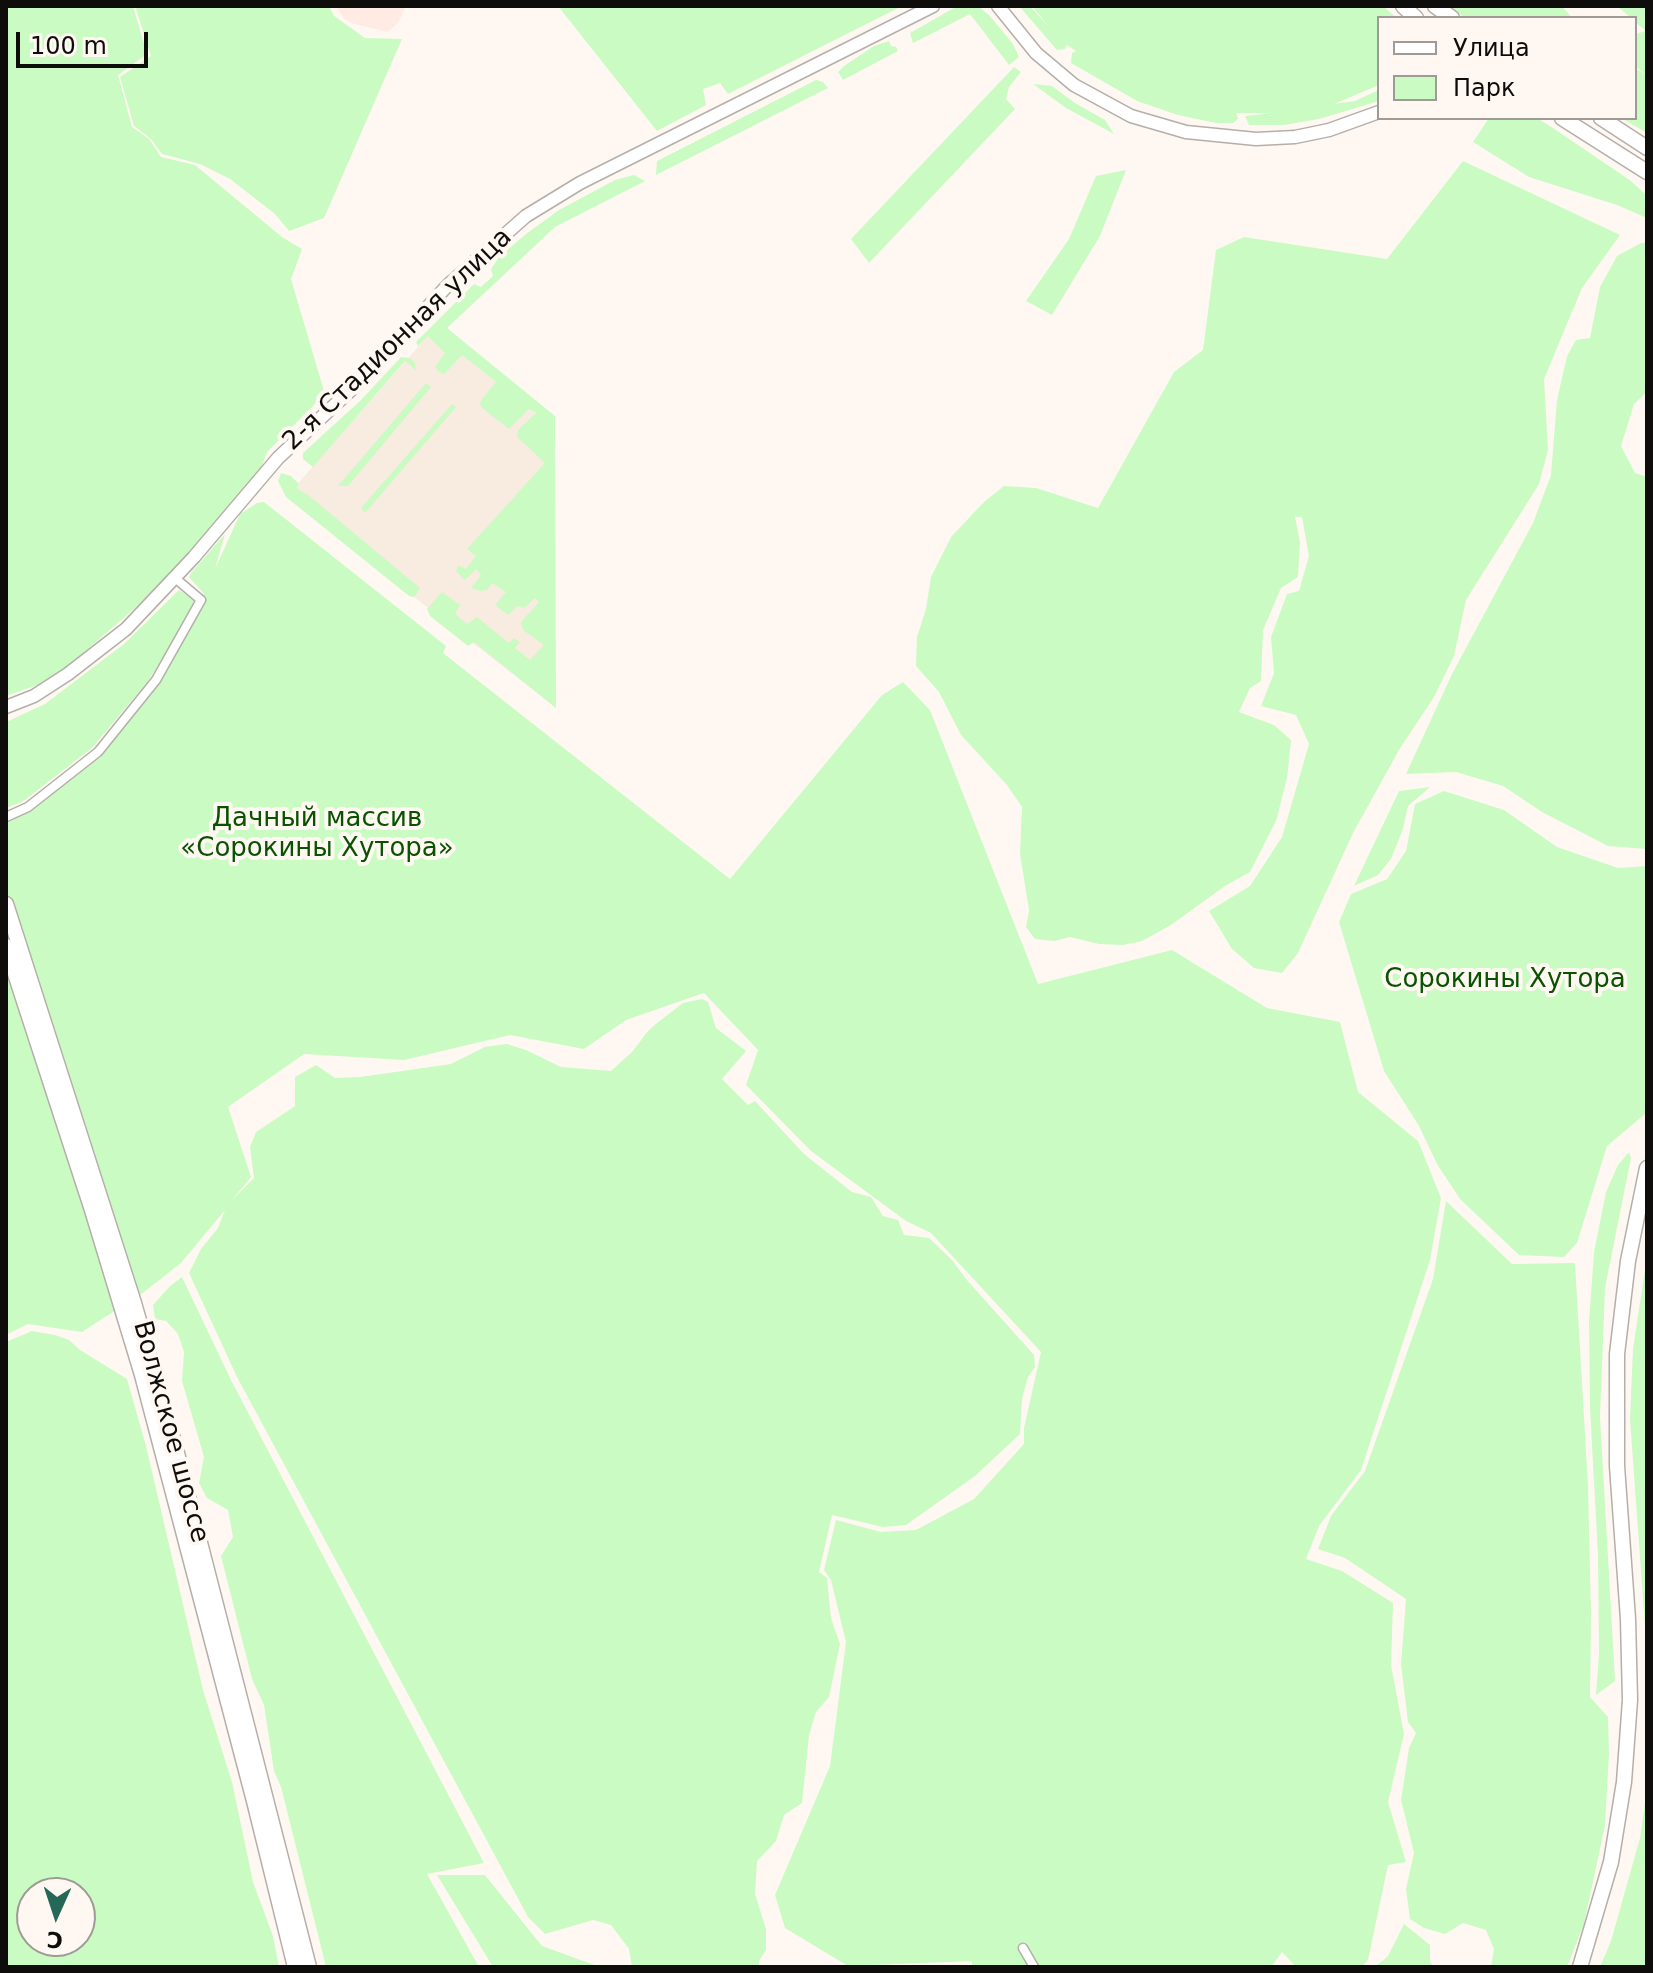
<!DOCTYPE html>
<html>
<head>
<meta charset="utf-8">
<style>
	body { margin:0 }
	#map { position:relative; width:1653px; height:1973px; overflow:hidden; background:#fff8f2; font-family:"DejaVu Sans",sans-serif }
	canvas { display:block }
	.frame { position:absolute; inset:0; border:8px solid #0f0d0b; pointer-events:none }
	.legend { position:absolute; left:1377px; top:16px; width:260px; height:104px; box-sizing:border-box; background:#fff8f2; border:2px solid #9f9a96; margin:0; padding:10px 14px; list-style:none; font-size:24px; color:#0f0d0b }
	.legend li { display:flex; align-items:center; gap:16px; height:40px }
	.legend b { width:40px; border:2px solid #9f9a96 }
	.north { position:absolute; left:16px; top:1877px; width:80px; height:80px; box-sizing:border-box; background:#fff8f2; border:2px solid #9f9a96; border-radius:50%; rotate:183deg; font-size:22px; font-weight:700; line-height:32px; text-align:center; color:#0f0d0b }
	.north::after { content:''; display:block; margin:auto; width:28px; height:36px; background:#266857; clip-path:polygon(50% 0,100% 100%,50% 72%,0 100%) }
	.scale { position:absolute; left:16px; top:32px; width:132px; height:36px; box-sizing:border-box; border:4px solid #0f0d0b; border-top:0; padding-left:10px; font-size:24px; line-height:28px; white-space:nowrap; color:#0f0d0b; -webkit-text-stroke:6px #fff8f2; paint-order:stroke }
</style>
</head>
<body>
<div id="map">
<canvas width="1653" height="1973"></canvas>
<div class="frame"></div>
<ul class="legend">
<li><b style="height:10px;background:#fff"></b>Улица</li>
<li><b style="height:22px;background:#cafbc3"></b>Парк</li>
</ul>
<div class="north">С</div>
<div class="scale">100 m</div>
</div>
<script>
const context = document.querySelector('canvas').getContext('2d');
context.lineJoin = 'round';
function paint(path, color) {
  context.fillStyle = color;
  context.fill(path, 'evenodd');
}
function toPath(rows) {
  const path = new Path2D();
  for (const r of rows) {
    path.moveTo(r[0], r[1]);
    for (let i = 2; i < r.length; i += 2) path.lineTo(r[i], r[i + 1]);
  }
  return path;
}
function trace(path, color, width, dash) {
  context.strokeStyle = color;
  context.lineWidth = width;
  context.lineCap = dash ? 'butt' : 'round';
  context.setLineDash(dash || []);
  context.stroke(path);
}
function drawText(font, color, halo, rows, align = 'center') {
  context.font = font + ' "DejaVu Sans",sans-serif';
  context.lineWidth = 8;
  context.setLineDash([]);
  context.textBaseline = 'middle';
  context.strokeStyle = halo;
  context.fillStyle = color;
  for (const [text, x, y, turn = 0] of rows) {
    context.save();
    context.translate(x, y);
    context.rotate((+turn || 0) * Math.PI / 180);
    context.textAlign = isNaN(turn) ? turn : align;
    if (halo) context.strokeText(text, 0, 0);
    context.fillText(text, 0, 0);
    context.restore();
  }
}
const industrial = toPath([
	[336,6,406,6,398,23,388,32,354,24,344,19]
]);
const built = toPath([
	[432,331,550,425,556,708,286,497]
]);
const green = toPath([
	[6,6,133,6,147,54,118,75,132,127,149,139,161,157,195,165,282,237,302,249,291,279,324,391,314,405,267,452,255,485,194,557,52,680,6,696],
	[135,6,329,6,334,16,365,38,402,39,324,218,289,231,275,214,230,179,200,164,162,154,151,139,134,126,120,77,151,56],
	[558,6,902,6,728,94,720,83,703,89,706,105,657,131],
	[962,6,978,6,990,16,1013,44,1019,57,1009,65,970,14,913,43,910,33,954,8],
	[1019,6,1030,6,1050,28,1032,6,1383,6,1397,18,1379,18,1379,85,1334,104,1355,101,1379,90,1379,101,1319,119,1284,125,1249,125,1245,116,1272,113,1236,113,1238,119,1233,123,1216,123,1178,115,1137,101,1071,63,1072,53,1076,51,1067,45,1065,49,1057,50],
	[1449,6,1562,6,1572,18,1465,18],
	[1617,6,1647,6,1647,133,1621,118,1635,118,1635,68,1646,75,1635,66,1635,34,1646,31,1635,22,1635,18,1631,18],
	[889,41,891,46,896,47,898,51,843,80,838,72,844,66,874,46],
	[1014,67,1021,72,1009,87,1006,99,1015,109,869,263,851,239],
	[816,80,823,82,828,88,656,175,657,161],
	[1033,84,1052,86,1075,103,1105,120,1114,134,1066,108],
	[1489,118,1537,118,1553,128,1631,181,1647,196,1647,218,1617,205,1529,177,1473,142],
	[1463,161,1620,235,1582,288,1544,379,1548,450,1539,484,1466,600,1454,656,1434,697,1399,750,1353,833,1298,953,1282,973,1254,968,1232,949,1209,911,1250,886,1282,837,1309,744,1296,715,1261,706,1274,673,1271,637,1287,594,1299,591,1309,556,1302,517,1295,517,1300,542,1298,577,1281,588,1263,630,1261,681,1250,688,1239,712,1274,725,1291,740,1287,778,1276,821,1250,872,1225,886,1171,925,1142,941,1123,945,1099,944,1070,937,1054,941,1035,939,1026,927,1029,910,1020,854,1022,807,1007,785,961,735,939,692,916,666,917,637,926,609,931,577,951,537,984,502,1004,486,1036,488,1098,508,1174,372,1203,350,1216,250,1244,237,1387,259],
	[1126,170,1100,236,1052,315,1026,301,1069,239,1096,176],
	[634,175,645,181,555,227,447,328,555,416,556,708,474,642,468,646,430,616,427,609,442,592,460,605,455,614,467,624,477,617,509,643,514,638,520,642,515,648,530,660,544,645,523,630,521,622,539,602,535,598,524,608,517,606,508,615,495,605,506,592,492,583,487,590,480,591,471,588,481,575,476,569,465,580,456,571,458,565,466,569,476,556,467,549,545,463,517,437,518,430,536,413,529,409,509,429,481,407,480,402,496,382,462,355,444,374,439,372,435,367,445,353,428,336,418,346,416,342,474,284,481,287,493,276,491,269,499,257,526,234,559,210,615,180],
	[1641,243,1647,243,1647,392,1634,404,1621,446,1635,473,1647,477,1647,849,1608,846,1542,812,1503,786,1456,772,1406,774,1452,674,1533,523,1551,475,1557,400,1567,356,1576,340,1590,338,1600,287,1617,256],
	[401,357,410,358,415,363,416,370,405,361,313,467,303,459,303,453,361,400],
	[426,383,431,387,348,486,338,486],
	[452,404,456,407,365,513,361,508],
	[281,473,291,476,299,484,296,488,308,495,420,588,414,597,409,596,286,497,278,481],
	[264,502,446,646,443,653,730,879,882,695,903,682,930,710,1038,984,1172,950,1267,1008,1340,1022,1358,1092,1418,1141,1441,1198,1430,1260,1361,1470,1319,1526,1306,1559,1342,1571,1393,1603,1391,1665,1404,1734,1388,1802,1406,1862,1388,1865,1368,1960,1362,1967,1296,1967,1282,1952,1271,1967,972,1967,972,1961,848,1966,785,1928,775,1895,830,1766,846,1642,831,1580,824,1570,836,1520,881,1532,916,1530,974,1499,1024,1444,1024,1428,1041,1352,931,1233,906,1221,811,1151,746,1085,758,1050,704,993,626,1020,584,1049,510,1035,404,1060,304,1054,228,1107,251,1177,232,1200,254,1178,250,1147,256,1132,295,1106,295,1077,316,1065,335,1078,360,1077,451,1064,485,1047,507,1044,526,1050,561,1067,611,1071,632,1052,648,1031,657,1023,683,1003,702,999,708,1002,716,1028,746,1051,722,1079,748,1105,755,1101,804,1154,852,1192,871,1197,883,1216,898,1220,904,1235,929,1238,952,1260,966,1279,1034,1355,1035,1367,1028,1377,1022,1399,1020,1434,975,1476,906,1525,883,1527,832,1515,819,1572,827,1578,831,1618,840,1644,829,1697,816,1712,809,1735,802,1803,784,1815,776,1841,757,1861,755,1894,766,1929,766,1950,759,1961,759,1967,632,1967,629,1949,611,1925,593,1920,545,1934,528,1917,237,1377,189,1273,201,1249,218,1228,225,1210,181,1263,144,1292,82,1332,28,1324,6,1335,6,817,28,807,98,752,156,680,201,600,204,594,189,577,191,573,225,534,215,569,240,514,257,503],
	[179,590,197,603,148,681,92,748,22,802,6,808,6,722,45,704,124,644],
	[1430,787,1408,806,1403,829,1391,859,1378,875,1354,886,1399,791],
	[1444,791,1504,810,1557,847,1618,868,1647,866,1647,1104,1645,1114,1607,1146,1577,1243,1564,1257,1519,1255,1460,1199,1437,1164,1419,1126,1384,1071,1339,922,1351,894,1387,879,1406,851,1415,804],
	[1629,1152,1631,1158,1605,1288,1600,1417,1615,1681,1596,1695,1599,1653,1598,1555,1590,1408,1589,1321,1594,1252,1606,1192,1618,1165],
	[1446,1201,1512,1264,1575,1263,1588,1486,1591,1613,1590,1697,1608,1717,1609,1753,1605,1825,1584,1924,1567,1967,1491,1967,1494,1949,1486,1930,1463,1923,1445,1934,1424,1928,1410,1919,1406,1889,1414,1853,1401,1800,1409,1748,1416,1733,1408,1722,1401,1664,1406,1599,1345,1558,1318,1549,1331,1516,1365,1471,1433,1279],
	[1647,1256,1647,1654,1630,1419,1633,1349],
	[182,1277,231,1380,484,1863,427,1874,479,1967,326,1967,281,1787,274,1771,264,1705,252,1679,221,1556,233,1537,228,1510,207,1498,199,1483,204,1457,182,1381,184,1352,178,1334,166,1321,155,1319,153,1305,170,1286],
	[32,1331,55,1335,69,1340,80,1350,127,1379,146,1446,203,1690,232,1782,253,1882,273,1936,279,1967,6,1967,6,1342],
	[32,1893,80,1893,80,1941,32,1941],
	[1647,1788,1647,1967,1600,1967,1611,1941,1640,1838],
	[437,1875,485,1875,542,1946,600,1967,493,1967],
	[1404,1924,1430,1945,1430,1962,1434,1967,1375,1967,1388,1956]
]);
const minor = toPath([
	[6,817,28,807,98,752,156,680,201,600,175,578],
	[1023,1948,1034,1967]
]);
const secondary = toPath([
	[998,6,1036,53,1074,85,1131,116,1186,132,1256,139,1295,137,1329,130,1379,112],
	[6,707,34,696,68,674,126,629,194,557,278,458,355,386,448,285,526,216,580,183,933,6]
]);
const primary = toPath([
	[1403,6,1416,18],
	[1435,6,1452,18],
	[1562,118,1647,172],
	[1601,118,1647,148],
	[6,904,134,1303,177,1453,309,1967],
	[6,946,92,1210,142,1375,254,1801,295,1967],
	[1580,1967,1611,1862,1624,1782,1630,1700,1628,1619,1617,1466,1617,1354,1628,1261,1647,1168]
]);
const streetNames = [
	["2-я Стадионная улица",398,340,-44],
	["Волжское шоссе",170,1432,75]
];
const parkNames = [
	["Дачный массив",317,819],
	["«Сорокины Хутора»",317,849],
	["Сорокины Хутора",1505,980]
];
paint(industrial, '#ffeae4');
paint(built, '#f8ece0');
paint(green, '#cafbc3');
trace(minor, '#b5aea9', 11);
trace(secondary, '#b5aea9', 15);
trace(primary, '#b5aea9', 17);
trace(minor, '#fff', 8);
trace(secondary, '#fff', 12);
trace(primary, '#fff', 14);
drawText('26px', '#0f0d0b', '#fff8f2', streetNames);
drawText('26px', '#095300', '#fff8f2', parkNames);
</script>
</body>
</html>
